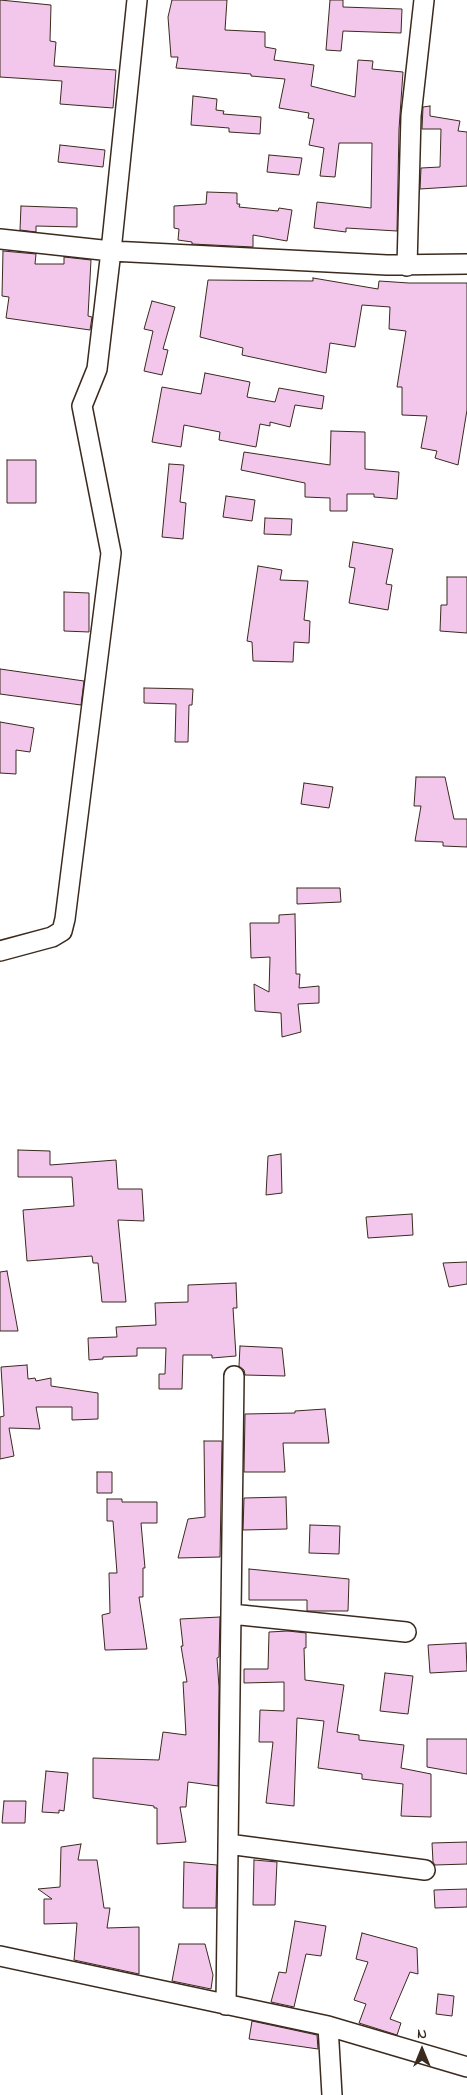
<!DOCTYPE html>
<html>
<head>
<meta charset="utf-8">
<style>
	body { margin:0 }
	#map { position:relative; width:467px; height:2095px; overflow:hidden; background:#fff; font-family:"Indie Flower",sans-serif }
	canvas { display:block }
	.north { position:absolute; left:397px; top:2025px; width:50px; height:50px; -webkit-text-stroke:4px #fff; paint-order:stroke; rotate:0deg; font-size:14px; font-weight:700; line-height:20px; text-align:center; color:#3b2a1e }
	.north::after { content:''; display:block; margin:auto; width:18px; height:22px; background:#3b2a1e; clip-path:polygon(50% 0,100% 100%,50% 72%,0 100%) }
</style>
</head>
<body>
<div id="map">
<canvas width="467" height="2095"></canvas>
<div class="north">N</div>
</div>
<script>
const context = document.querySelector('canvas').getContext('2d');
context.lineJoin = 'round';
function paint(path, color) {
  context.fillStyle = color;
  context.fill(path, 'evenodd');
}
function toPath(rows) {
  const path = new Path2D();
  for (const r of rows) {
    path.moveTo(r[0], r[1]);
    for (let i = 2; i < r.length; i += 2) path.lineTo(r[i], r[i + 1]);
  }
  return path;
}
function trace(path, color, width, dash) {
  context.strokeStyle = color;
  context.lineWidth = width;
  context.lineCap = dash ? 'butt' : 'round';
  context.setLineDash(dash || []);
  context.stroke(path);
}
const building = toPath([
	[0,0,51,5,50,41,56,42,54,66,116,70,113,108,60,104,62,81,0,77,0,0],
	[172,0,227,0,225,30,265,32,265,47,276,49,274,60,314,65,311,86,355,97,358,60,373,61,372,69,403,72,399,129,397,231,346,228,346,232,314,228,317,202,371,208,372,143,339,143,335,177,320,176,324,148,309,145,314,119,308,118,309,113,279,108,285,79,251,76,251,74,176,68,178,57,171,57,168,17,172,0],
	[330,0,343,0,343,7,402,9,401,33,343,31,341,51,326,50,330,0],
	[193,96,217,99,216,110,224,111,223,114,261,117,260,134,229,132,229,128,191,125,193,96],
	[430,106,430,116,460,121,458,131,467,132,467,186,420,189,421,168,440,167,441,129,422,129,423,107,430,106],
	[60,145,105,150,103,167,58,162,60,145],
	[269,155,302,158,299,175,267,172,269,155],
	[207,192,237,193,237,204,240,204,239,207,278,211,279,208,292,210,287,241,253,235,253,247,192,244,192,242,178,240,179,229,174,228,174,206,206,204,207,192],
	[21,206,77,208,77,227,36,226,36,232,20,230,21,206],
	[3,251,36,254,35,264,64,264,64,257,91,260,88,316,92,317,90,330,6,318,9,297,2,296,3,251],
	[313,278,378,289,379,281,409,283,467,283,467,410,458,465,435,458,437,451,421,448,427,416,402,415,402,387,397,387,406,331,389,329,390,307,362,305,355,347,330,343,326,373,242,355,243,348,200,337,208,280,313,281,313,278],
	[152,301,175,307,163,349,168,350,162,375,144,371,153,331,144,329,152,301],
	[205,373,250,382,247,397,275,402,279,388,324,396,322,409,295,405,290,427,270,422,270,426,260,424,256,447,219,440,220,432,184,425,181,447,152,442,162,387,201,394,205,373],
	[331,431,365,432,365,469,399,472,397,499,374,497,374,494,347,494,347,511,330,511,330,498,305,497,305,483,241,470,244,452,330,465,331,431],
	[7,460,36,460,36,503,7,503,7,460],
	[169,464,184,465,180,502,186,503,183,539,162,537,169,464],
	[226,496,255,500,252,521,223,517,226,496],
	[265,518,292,519,291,535,264,534,265,518],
	[353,542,393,549,386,584,392,585,388,610,349,603,355,568,349,567,353,542],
	[258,566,282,570,280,580,308,581,304,620,310,621,309,643,294,642,293,662,253,661,252,642,247,641,258,566],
	[447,577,467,577,467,633,440,631,441,605,447,605,447,577],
	[64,592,89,593,89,632,64,631,64,592],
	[0,669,84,681,81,705,0,694,0,669],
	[144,688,193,689,192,705,189,705,188,742,175,742,176,704,144,703,144,688],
	[0,722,34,728,30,752,16,750,16,774,0,773,0,722],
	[416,777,445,777,454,819,467,819,467,847,443,846,443,842,415,841,421,806,414,806,416,777],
	[304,783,333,787,329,808,301,804,304,783],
	[297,888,340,888,341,902,297,904,297,888],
	[295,914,296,974,300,974,299,988,319,986,319,1003,298,1004,301,1032,282,1037,281,1013,255,1011,254,984,269,992,270,957,251,958,250,923,279,923,279,915,295,914],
	[18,1150,50,1151,50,1165,116,1160,118,1189,142,1189,144,1221,118,1220,126,1302,102,1302,98,1263,93,1263,92,1256,27,1261,23,1210,74,1206,72,1177,18,1177,18,1150],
	[281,1154,282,1193,266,1195,268,1156,281,1154],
	[412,1214,413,1235,368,1238,366,1217,412,1214],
	[467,1262,467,1284,449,1287,443,1263,467,1262],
	[7,1271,18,1331,0,1331,0,1272,7,1271],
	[236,1283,237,1308,233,1308,236,1356,212,1358,212,1355,183,1355,182,1389,159,1389,159,1374,165,1374,166,1348,137,1348,137,1356,103,1357,103,1359,89,1360,88,1338,117,1337,116,1327,156,1325,155,1303,188,1302,188,1285,236,1283],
	[240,1346,282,1348,285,1376,245,1375,244,1370,239,1366,240,1346],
	[27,1365,28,1379,35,1378,36,1381,51,1378,51,1386,98,1393,98,1419,72,1420,72,1407,36,1407,40,1429,9,1428,14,1456,0,1459,0,1417,4,1416,1,1367,27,1365],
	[325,1409,329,1443,283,1443,285,1472,244,1472,245,1414,295,1413,295,1411,325,1409],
	[204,1441,222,1441,220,1557,178,1558,188,1519,205,1517,204,1441],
	[97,1472,112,1472,112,1493,97,1493,97,1472],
	[286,1497,287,1529,243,1530,244,1498,286,1497],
	[107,1499,122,1499,122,1502,157,1502,157,1523,141,1523,145,1568,143,1568,143,1597,139,1597,147,1649,105,1650,102,1615,110,1613,109,1573,117,1573,113,1521,107,1521,107,1499],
	[310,1525,340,1526,339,1554,309,1553,310,1525],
	[249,1569,349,1579,348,1611,307,1611,307,1600,249,1600,249,1569],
	[220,1617,219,1657,217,1658,219,1687,218,1786,188,1782,186,1807,180,1807,186,1842,157,1844,157,1808,154,1808,154,1806,93,1798,93,1758,159,1760,163,1732,186,1735,183,1682,187,1682,181,1646,183,1646,180,1619,220,1617],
	[288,1631,306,1633,306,1648,304,1648,305,1680,344,1685,337,1732,359,1735,359,1740,404,1745,401,1768,431,1774,431,1817,401,1816,403,1784,362,1779,362,1774,318,1768,324,1721,297,1718,294,1806,266,1803,273,1742,259,1742,260,1710,284,1711,284,1682,244,1683,244,1669,268,1669,269,1632,288,1631],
	[466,1643,467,1671,430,1673,428,1645,466,1643],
	[385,1673,413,1676,408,1714,380,1711,385,1673],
	[427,1739,467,1739,467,1774,427,1767,427,1739],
	[46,1771,68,1773,64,1811,59,1810,59,1813,42,1812,46,1771],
	[4,1801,26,1801,25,1823,2,1823,4,1801],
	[467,1842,467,1864,435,1865,433,1862,432,1843,467,1842],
	[81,1844,78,1860,97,1860,104,1908,110,1908,107,1928,139,1927,139,1974,74,1960,77,1923,44,1924,44,1899,52,1899,38,1889,60,1887,61,1847,81,1844],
	[254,1860,277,1862,275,1905,253,1905,254,1860],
	[184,1862,217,1865,216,1908,183,1908,184,1862],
	[467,1889,467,1907,435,1908,434,1890,467,1889],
	[295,1921,326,1926,321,1956,306,1954,294,2007,271,2002,279,1972,286,1973,295,1921],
	[362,1933,417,1948,418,1974,410,1972,390,2019,401,2023,397,2035,359,2023,366,2004,354,2000,368,1962,356,1959,362,1933],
	[179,1944,205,1944,213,1975,211,1989,172,1981,179,1944],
	[438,1994,454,1996,452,2016,436,2014,438,1994],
	[252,2021,317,2035,318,2049,249,2039,252,2021]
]);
const minor = toPath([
	[0,239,111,251,387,265,467,264],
	[407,266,411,116,424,0],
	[0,951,52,937,62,931,65,919,111,553,82,406,97,369,111,251,137,0],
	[231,1614,406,1632],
	[228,1844,425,1870],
	[0,1956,328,2026,467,2067],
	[226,2005,234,1376],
	[328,2026,332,2095]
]);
paint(building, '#f3c6eb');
trace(building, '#3b2a1e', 1);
trace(minor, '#3b2a1e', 22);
trace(minor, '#fff', 19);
</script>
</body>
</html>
